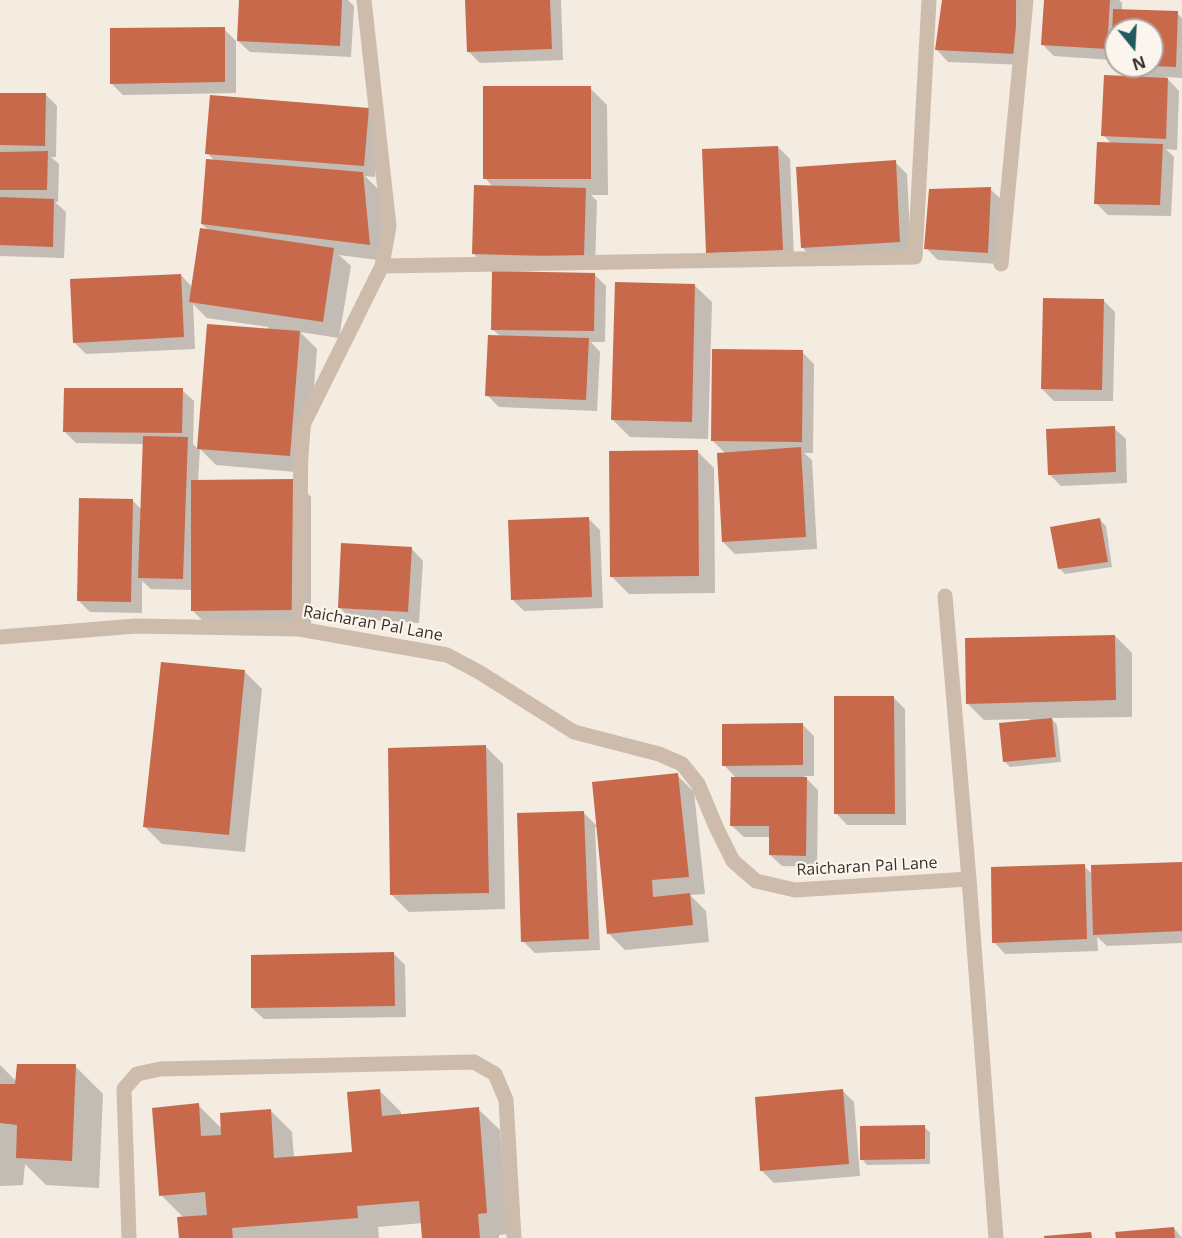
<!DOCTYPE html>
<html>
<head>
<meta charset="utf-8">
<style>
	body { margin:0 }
	#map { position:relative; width:1182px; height:1238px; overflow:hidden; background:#f4ebe1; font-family:"Open Sans",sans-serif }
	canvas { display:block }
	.north { position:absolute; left:1104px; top:18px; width:60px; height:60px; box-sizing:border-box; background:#fbf5ee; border:2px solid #aea6a0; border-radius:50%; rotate:162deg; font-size:16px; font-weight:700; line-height:24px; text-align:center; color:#3b302b }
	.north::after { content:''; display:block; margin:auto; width:21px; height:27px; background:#1f5a5e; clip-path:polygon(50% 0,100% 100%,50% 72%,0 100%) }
</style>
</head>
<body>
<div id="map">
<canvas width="1182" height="1238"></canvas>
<div class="north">N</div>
</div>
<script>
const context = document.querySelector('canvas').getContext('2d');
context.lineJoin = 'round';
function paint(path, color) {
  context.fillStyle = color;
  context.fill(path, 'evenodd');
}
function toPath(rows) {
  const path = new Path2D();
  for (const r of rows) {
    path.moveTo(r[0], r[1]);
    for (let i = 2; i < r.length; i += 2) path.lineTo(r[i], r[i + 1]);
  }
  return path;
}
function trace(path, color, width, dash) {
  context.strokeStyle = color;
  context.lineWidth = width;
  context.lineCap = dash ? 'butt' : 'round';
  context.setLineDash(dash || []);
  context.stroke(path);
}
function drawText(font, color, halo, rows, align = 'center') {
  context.font = font + ' "Open Sans",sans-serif';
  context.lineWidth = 4.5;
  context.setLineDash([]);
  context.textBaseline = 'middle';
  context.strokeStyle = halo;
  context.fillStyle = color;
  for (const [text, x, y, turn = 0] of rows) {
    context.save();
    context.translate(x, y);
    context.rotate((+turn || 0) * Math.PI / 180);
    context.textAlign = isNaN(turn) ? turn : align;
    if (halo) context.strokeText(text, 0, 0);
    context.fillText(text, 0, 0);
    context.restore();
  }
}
const shadow = toPath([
	[240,0,348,0,354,6,351,57,250,52,238,41],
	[467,0,561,0,563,60,480,63,468,51],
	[944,0,1022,0,1027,5,1027,65,948,62,937,50],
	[1045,0,1119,0,1122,3,1122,11,1177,13,1182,18,1182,78,1166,77,1179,91,1177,150,1166,149,1174,157,1171,216,1108,215,1096,203,1112,144,1103,135,1126,78,1112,64,1113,60,1054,56,1042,44],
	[1116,30,1152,30,1152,66,1116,66],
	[224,29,236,41,236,93,123,95,111,83],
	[590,88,607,105,608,195,591,195,597,201,595,268,485,265,474,254,493,187,485,178],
	[0,94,45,94,57,106,56,157,51,157,59,164,58,202,55,202,66,212,64,258,0,256],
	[368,109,380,121,375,177,365,176,379,190,386,261,339,255,351,266,339,338,300,332,317,349,307,473,216,465,200,449,198,481,294,480,311,497,311,627,210,628,193,611,193,590,151,589,142,581,142,613,90,612,79,601,132,500,142,510,144,444,76,443,64,431,182,390,194,401,193,444,199,450,208,325,268,330,268,327,207,318,193,304,195,349,86,354,75,343,181,275,192,287,209,231,202,224,215,161,207,153],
	[778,147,790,159,794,261,719,264,707,253],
	[895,162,907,174,911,253,814,259,802,247],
	[990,189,1002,200,999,264,938,260,926,248],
	[594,274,606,286,605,342,591,342,600,352,597,411,499,407,487,395,500,336,492,329],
	[694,285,712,302,708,439,630,437,613,420],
	[1103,300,1115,312,1113,401,1054,401,1042,389],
	[802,352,814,364,813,453,804,453,812,460,817,549,735,554,723,542,725,453,712,440],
	[1114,428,1126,439,1127,483,1061,486,1049,474],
	[697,451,714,468,715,593,629,594,612,577],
	[589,519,600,530,603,608,524,611,512,599],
	[1100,520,1106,526,1112,567,1065,574,1059,568],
	[412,549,423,561,419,623,351,619,340,608],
	[1115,636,1132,653,1132,717,1051,718,1057,725,1061,762,1010,767,1005,762,1030,719,984,720,967,703],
	[245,672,262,689,245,852,162,844,145,827],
	[893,697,905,709,906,825,847,825,836,813],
	[802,724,814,736,814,776,804,776,818,790,817,867,782,866,770,855,770,837,744,837,732,826,736,778,724,765],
	[486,747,503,764,505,909,409,912,392,895],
	[677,775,694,792,705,894,690,895,706,911,709,942,625,950,608,933,598,827,595,827,600,950,535,953,523,941,583,812,598,827],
	[1182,863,1182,943,1107,946,1097,937,1098,951,1005,954,994,942,1084,866,1093,875],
	[394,954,405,965,406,1017,264,1019,252,1008],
	[0,1065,17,1082,75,1066,103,1094,99,1188,46,1185,25,1164,23,1185,0,1186],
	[842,1090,854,1102,860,1176,774,1183,762,1171],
	[380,1091,401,1112,401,1116,478,1109,500,1130,508,1234,499,1235,499,1238,424,1238,423,1223,378,1227,379,1238,180,1238,184,1218,161,1195,198,1105,222,1129,270,1110,292,1132,294,1158,353,1153],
	[924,1127,930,1132,930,1164,867,1165,862,1159],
	[1174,1228,1182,1238,1117,1238]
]);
const building = toPath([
	[239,0,342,0,340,46,237,41],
	[465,0,550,0,552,49,467,52],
	[942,0,1016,0,1016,54,935,50],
	[1044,0,1110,0,1107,49,1041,45],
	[1113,9,1178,11,1176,67,1152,66,1152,30,1116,30,1116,65,1111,65],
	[225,27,225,82,110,84,110,28],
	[1104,75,1168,78,1166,139,1101,136],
	[483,86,591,86,591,179,483,179],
	[0,93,46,93,45,146,0,145],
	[210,95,369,108,364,166,205,154],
	[1097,142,1163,144,1160,205,1094,204],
	[778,146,783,250,706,253,702,149],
	[48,151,47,190,0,190,0,152],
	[206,159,363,172,370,245,201,224],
	[896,160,900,242,801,248,796,167],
	[474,185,586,188,584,257,472,254],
	[991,187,988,253,924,249,929,189],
	[0,197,54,199,53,247,0,245],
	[200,228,334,248,323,322,189,302],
	[492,271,595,273,594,331,491,330],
	[181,274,184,337,73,343,70,279],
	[615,282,695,284,692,422,611,420],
	[1043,298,1104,299,1102,390,1041,389],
	[207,324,300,331,290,456,197,449],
	[488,335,589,338,586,400,485,396],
	[712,349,803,350,802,442,711,441],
	[64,388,183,388,182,433,63,432],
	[1115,426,1116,472,1048,475,1046,429],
	[143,436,188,437,183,579,138,578],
	[801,447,806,537,722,542,717,453],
	[698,450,699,576,610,577,609,451],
	[294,479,295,610,191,611,191,480],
	[79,498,133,499,131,602,77,601],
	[589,517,592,597,511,600,508,520],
	[1100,518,1108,562,1058,569,1050,527],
	[341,543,412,547,408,612,338,608],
	[1115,635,1116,700,966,704,965,638],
	[161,662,245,670,229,835,143,827],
	[834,696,894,696,895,814,834,814],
	[1052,718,1056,757,1003,762,999,723],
	[803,723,803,765,722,766,722,724],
	[486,745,489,893,390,895,388,748],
	[678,773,689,877,652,880,653,897,690,893,693,925,607,934,592,782],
	[731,777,807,777,806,856,769,855,769,826,730,826],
	[584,811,589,939,521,942,517,813],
	[1182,862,1182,931,1093,935,1091,865],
	[1085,864,1087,939,992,943,991,867],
	[394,952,395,1006,251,1008,251,955],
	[17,1064,76,1064,72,1161,16,1158,17,1125,0,1123,0,1084,15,1084],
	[380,1089,382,1116,479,1107,487,1213,478,1214,480,1238,422,1238,419,1201,357,1206,358,1218,232,1228,233,1238,179,1238,177,1217,207,1215,205,1192,159,1196,152,1108,199,1103,201,1136,221,1135,220,1113,271,1109,274,1158,352,1152,347,1092],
	[843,1089,849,1164,760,1171,755,1097],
	[925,1125,925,1159,860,1160,860,1126],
	[1174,1227,1175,1238,1116,1238,1115,1232],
	[1091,1232,1092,1238,1044,1238,1044,1236]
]);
const service = toPath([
	[1001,264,1026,0]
]);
const minor = toPath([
	[382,266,915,257,929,0],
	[945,596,969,879],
	[299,629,301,429,382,266,389,226,364,0],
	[0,637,136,626,299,629,447,655,479,672,574,732,659,754,682,764,698,784,717,829,733,861,756,881,795,890,969,879,996,1238],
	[129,1238,124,1089,137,1074,160,1069,474,1062,495,1074,506,1100,514,1238]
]);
const streetNames = [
	["Raicharan Pal Lane",373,624,10],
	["Raicharan Pal Lane",867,867,-3]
];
paint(shadow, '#0003');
paint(building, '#c8694b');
trace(service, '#cdbbac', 15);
trace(minor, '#cdbbac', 15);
drawText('16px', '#3b302b', '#fbf5ee', streetNames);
</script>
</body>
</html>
